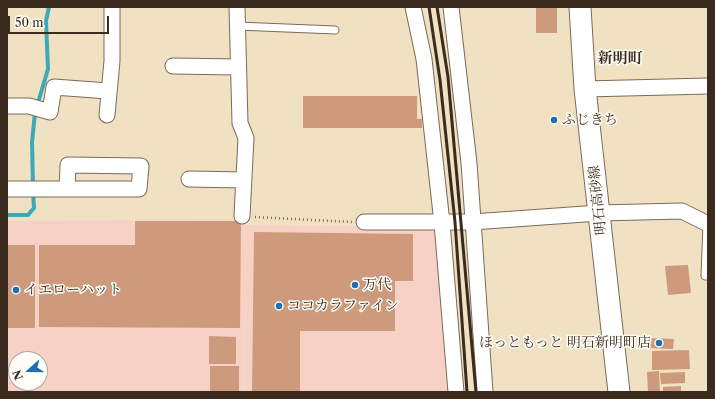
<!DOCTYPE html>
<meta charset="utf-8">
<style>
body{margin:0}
#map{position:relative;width:715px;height:399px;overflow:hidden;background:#f0e1c3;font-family:"Libre Caslon Text",serif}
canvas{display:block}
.frame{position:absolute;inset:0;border:8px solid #3b2a1e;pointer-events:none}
.north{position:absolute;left:8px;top:351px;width:40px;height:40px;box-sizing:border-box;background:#fdfcf7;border:1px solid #afa8a0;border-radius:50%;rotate:249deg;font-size:11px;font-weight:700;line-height:16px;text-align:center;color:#3b2a1e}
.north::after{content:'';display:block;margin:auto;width:14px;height:18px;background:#1f6fb2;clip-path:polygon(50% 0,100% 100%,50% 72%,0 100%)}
.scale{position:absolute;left:8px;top:16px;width:101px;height:18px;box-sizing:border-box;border:2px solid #3b2a1e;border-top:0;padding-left:5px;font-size:12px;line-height:14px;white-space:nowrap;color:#3b2a1e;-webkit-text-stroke:3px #fdfcf7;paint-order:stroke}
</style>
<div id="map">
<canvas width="715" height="399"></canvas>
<div class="frame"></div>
<div class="north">N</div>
<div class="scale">50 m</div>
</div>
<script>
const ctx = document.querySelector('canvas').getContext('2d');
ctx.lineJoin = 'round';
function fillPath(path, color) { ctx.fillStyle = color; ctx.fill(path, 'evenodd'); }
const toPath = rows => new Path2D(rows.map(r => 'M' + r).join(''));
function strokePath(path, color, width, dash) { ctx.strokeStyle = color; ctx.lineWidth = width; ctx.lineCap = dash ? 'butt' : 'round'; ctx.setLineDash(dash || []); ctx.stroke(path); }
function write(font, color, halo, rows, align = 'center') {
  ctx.font = font + ' "Libre Caslon Text","Noto Serif JP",serif'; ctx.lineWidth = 3; ctx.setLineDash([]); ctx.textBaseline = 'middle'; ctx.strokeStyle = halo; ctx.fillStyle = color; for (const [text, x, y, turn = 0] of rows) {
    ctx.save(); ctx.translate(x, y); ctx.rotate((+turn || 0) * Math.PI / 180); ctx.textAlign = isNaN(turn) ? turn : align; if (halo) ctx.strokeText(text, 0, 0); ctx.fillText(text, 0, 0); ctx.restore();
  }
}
fillPath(toPath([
 [246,220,244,392,7,392,7,221],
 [16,359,40,359,40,383,16,383],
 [246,225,434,227,447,392,245,392]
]), '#f7d1c6');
strokePath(toPath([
 [33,185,32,142,35,113,48,69,46,21,49,7],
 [7,215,28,215,34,208,33,192]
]), '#3aaab7', 4);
fillPath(toPath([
 [536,8,557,8,557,33,536,33],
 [303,96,417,96,417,119,422,119,422,128,303,128],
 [135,221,241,221,240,328,39,327,39,245,135,245],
 [254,232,413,234,413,281,395,281,395,331,300,331,300,392,252,392],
 [7,245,35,245,35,328,7,328],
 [688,265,691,293,668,295,665,266],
 [209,336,236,337,236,364,209,364],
 [646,338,674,339,673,349,646,348],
 [689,350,690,369,652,370,652,351],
 [210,366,239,366,239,392,210,392],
 [659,371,660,392,648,392,647,372],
 [685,372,685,383,661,384,660,373],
 [681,386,681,392,663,392,663,387]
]), '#cd9b7b');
const lane = toPath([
 [237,26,335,30],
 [707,224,705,276,708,276]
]);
const street = toPath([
 [237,7,240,123,246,138,242,216],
 [413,7,424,59,442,223,456,392],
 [451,7,469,163,485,392],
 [173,66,238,67],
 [585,89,708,86],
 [7,106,29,106,50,112,54,87,108,91],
 [107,115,112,61,112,7],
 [189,179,244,180],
 [7,189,139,189,141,166,68,165,67,189],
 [364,222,472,222,599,213,682,211,708,224]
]);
const secondary = toPath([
 [580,7,585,89,619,392]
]);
strokePath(lane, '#7a6a58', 9);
strokePath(street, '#7a6a58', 17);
strokePath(secondary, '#7a6a58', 23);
strokePath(toPath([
 [255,217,352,222]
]), '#7a6a58', 2.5, [1, 3]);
strokePath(lane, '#fff', 7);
strokePath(street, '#fff', 15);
strokePath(secondary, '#fff', 21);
strokePath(toPath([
 [429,7,440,80,455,222,467,392],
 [437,7,448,77,476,392]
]), '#3b2a1e', 3);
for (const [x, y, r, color] of [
 [554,120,4,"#1f6fb2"],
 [355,285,4,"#1f6fb2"],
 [16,290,4,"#1f6fb2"],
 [279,306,4,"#1f6fb2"],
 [659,343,4,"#1f6fb2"]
]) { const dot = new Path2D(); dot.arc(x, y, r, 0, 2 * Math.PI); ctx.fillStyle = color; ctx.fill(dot); strokePath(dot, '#fdfcf7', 1.5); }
write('14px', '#3b2a1e', '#fdfcf7', [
 ["ふじきち",562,120],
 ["万代",363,285],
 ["イエローハット",24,290],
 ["ココカラファイン",287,306],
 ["ほっともっと 明石新明町店",651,343,"right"]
], 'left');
write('14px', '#3b2a1e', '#fdfcf7', [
 ["明石高砂線",598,200,-96]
]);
write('bold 15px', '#3b2a1e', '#fdfcf7', [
 ["新明町",620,59]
]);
</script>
